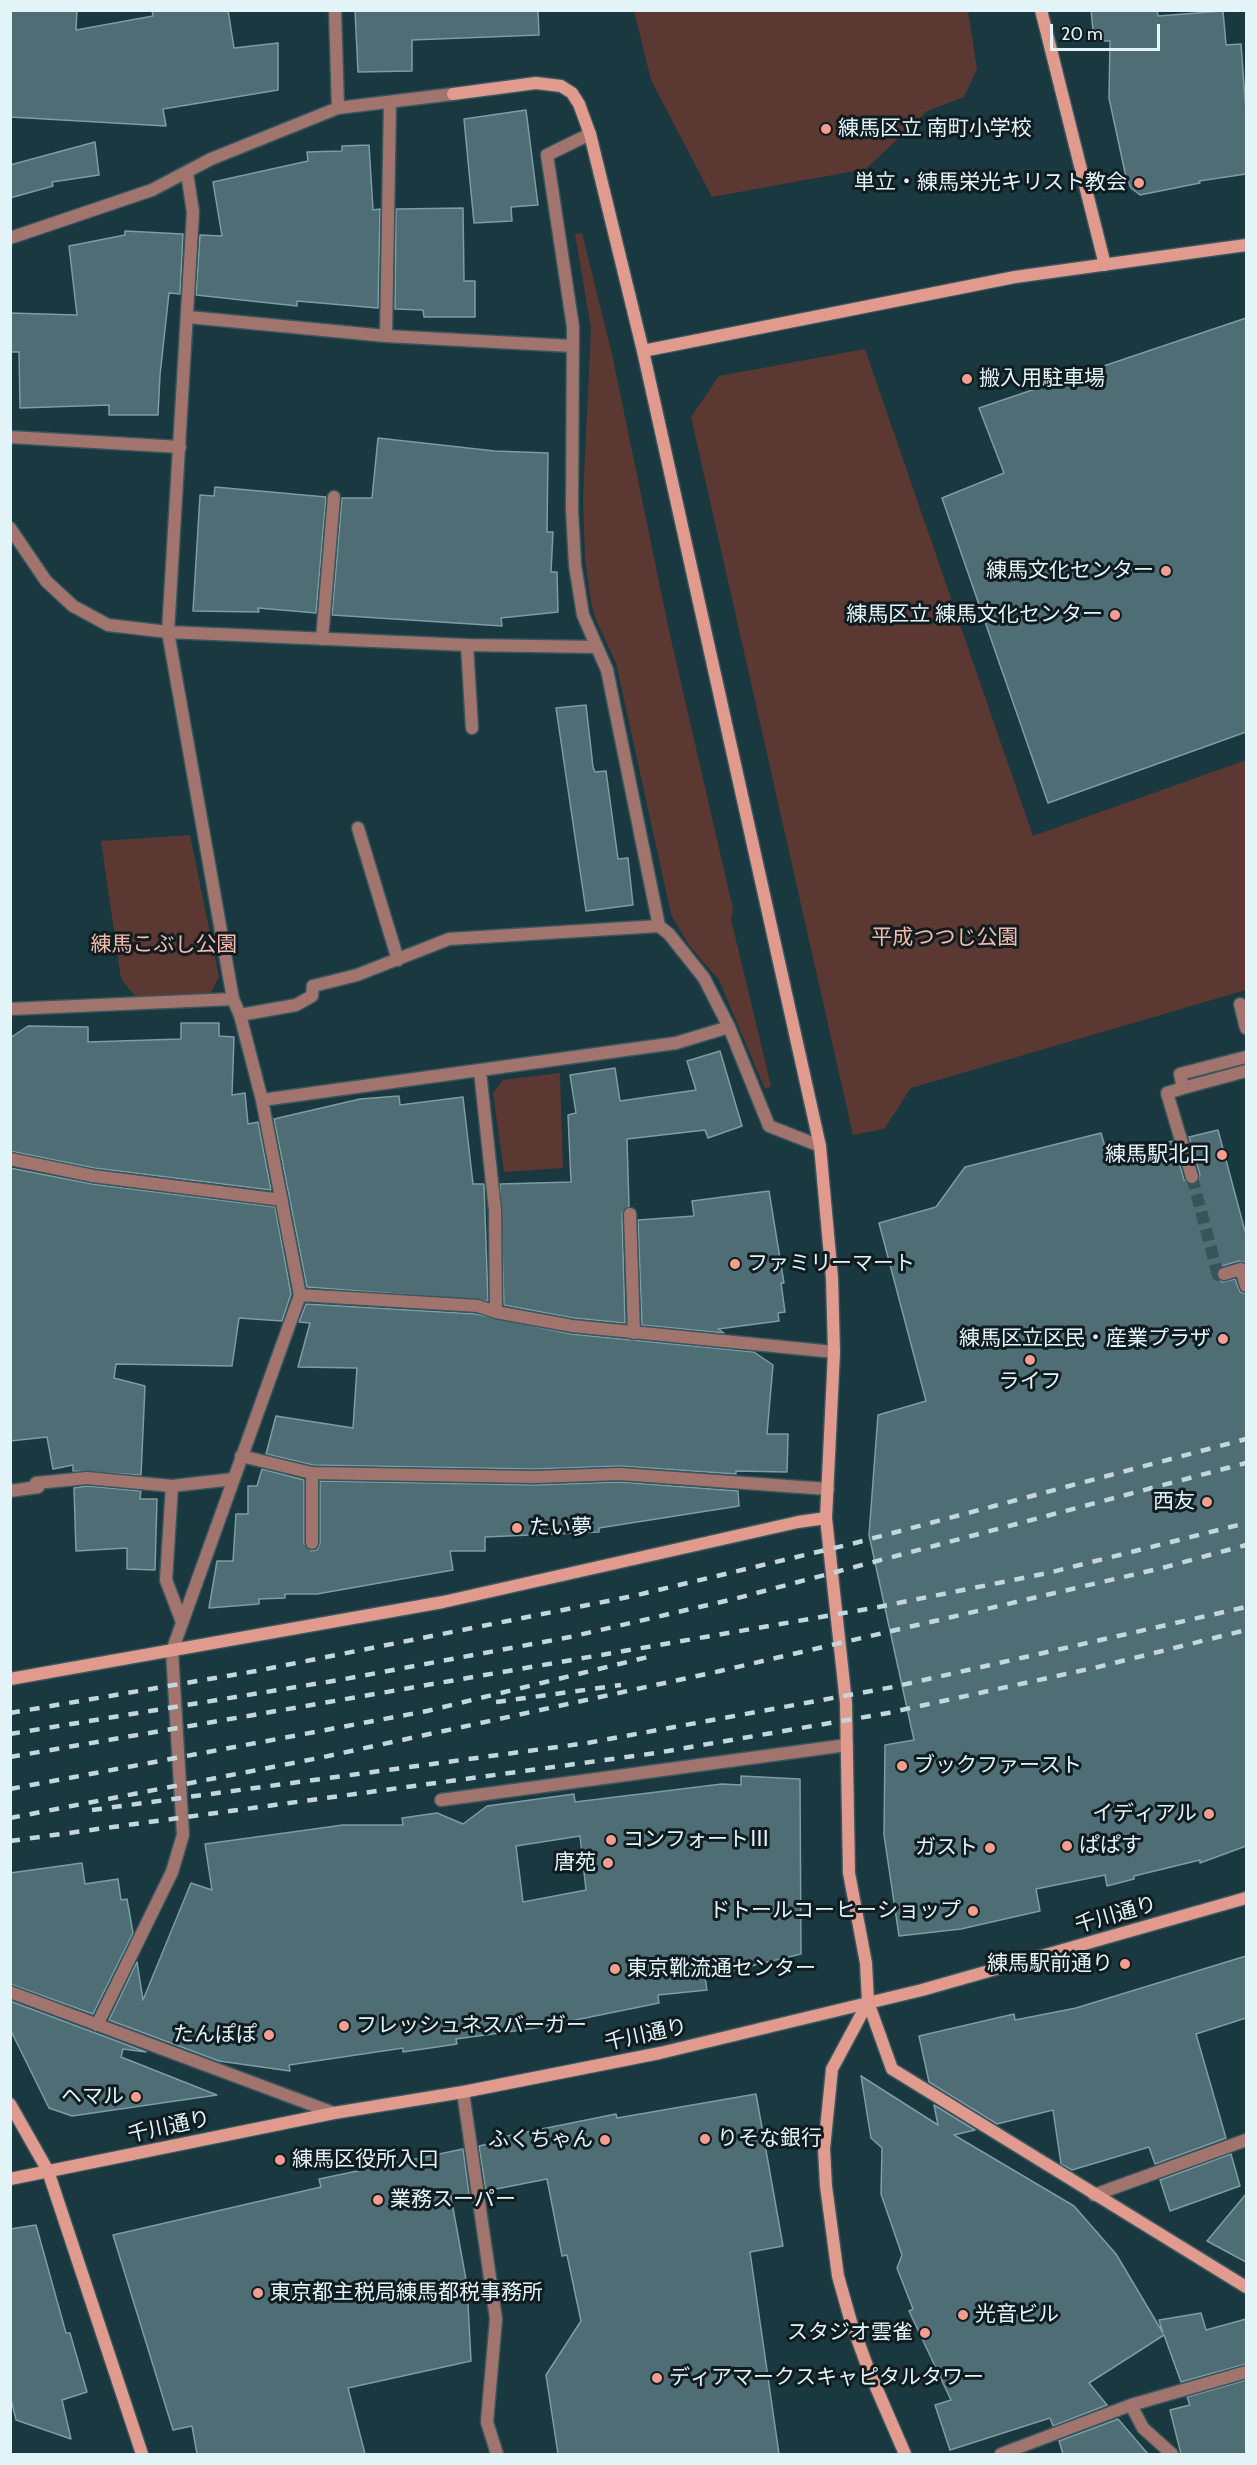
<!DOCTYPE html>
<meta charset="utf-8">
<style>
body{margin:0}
#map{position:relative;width:1257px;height:2465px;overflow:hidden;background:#19383f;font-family:Cabin,sans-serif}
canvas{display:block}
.frame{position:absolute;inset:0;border:12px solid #e3f4f9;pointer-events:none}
.scale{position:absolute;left:1050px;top:24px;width:110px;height:27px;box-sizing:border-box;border:3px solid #e3f4f9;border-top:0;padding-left:8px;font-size:18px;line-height:21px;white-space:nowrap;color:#e3f4f9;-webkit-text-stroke:4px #101d20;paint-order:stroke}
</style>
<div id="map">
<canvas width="1257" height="2465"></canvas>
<div class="frame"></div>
<div class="scale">20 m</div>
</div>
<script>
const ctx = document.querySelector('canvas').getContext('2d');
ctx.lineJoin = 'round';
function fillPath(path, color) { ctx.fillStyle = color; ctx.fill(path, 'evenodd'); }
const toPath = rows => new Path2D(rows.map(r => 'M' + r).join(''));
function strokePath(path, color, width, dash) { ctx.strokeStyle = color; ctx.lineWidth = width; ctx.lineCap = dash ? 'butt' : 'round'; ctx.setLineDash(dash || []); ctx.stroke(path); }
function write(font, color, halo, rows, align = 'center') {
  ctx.font = font + ' Cabin,"Noto Sans JP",sans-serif'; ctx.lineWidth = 6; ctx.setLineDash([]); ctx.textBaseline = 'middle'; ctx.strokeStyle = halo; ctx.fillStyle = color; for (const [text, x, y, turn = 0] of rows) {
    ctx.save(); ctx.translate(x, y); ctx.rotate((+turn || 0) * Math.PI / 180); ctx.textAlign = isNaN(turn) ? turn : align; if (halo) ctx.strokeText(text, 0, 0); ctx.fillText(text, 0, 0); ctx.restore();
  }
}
fillPath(toPath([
 [634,11,968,11,977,69,964,97,927,111,866,169,712,197,651,80],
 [582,233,612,354,670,635,733,909,731,919,771,1086,765,1089,719,980,688,944,671,914,616,663,596,620,591,602,585,559,583,498,591,328,575,234],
 [865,349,1033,836,1246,760,1246,990,911,1088,884,1129,853,1135,691,417,719,376],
 [190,835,219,977,210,994,136,997,121,979,101,841],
 [560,1073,563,1168,504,1172,493,1093,503,1080]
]), '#5c3832');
const building = toPath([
 [10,10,77,10,76,30,153,16,152,10,228,10,234,48,278,43,278,90,163,109,166,126,10,117,10,10],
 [355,10,538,10,539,35,412,40,412,71,358,72,355,10],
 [1091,10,1157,10,1158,16,1223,11,1226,45,1241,44,1246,112,1246,174,1199,181,1200,183,1140,195,1131,188,1126,177,1109,98,1110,41,1094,41,1091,10],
 [526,110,538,205,511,207,512,221,474,223,464,119,526,110],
 [95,142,99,175,52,182,53,186,10,198,10,165,95,142],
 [369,145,373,210,380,209,378,308,297,301,297,306,196,295,200,235,222,236,213,182,308,161,307,152,342,151,342,146,369,145],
 [463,208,464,281,475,281,475,317,424,317,423,310,395,309,396,209,463,208],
 [125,231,183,234,180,294,169,293,160,375,158,415,109,415,109,405,20,408,19,352,10,352,10,313,77,315,69,246,125,235,125,231],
 [1246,318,1246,732,1048,803,942,498,1004,473,979,408,1246,318],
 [378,438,495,451,548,453,547,532,553,532,551,572,557,572,558,612,501,618,502,626,332,615,342,498,372,498,378,438],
 [215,487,326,497,316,613,258,608,259,612,193,611,200,495,214,496,215,487],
 [586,705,593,767,595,772,606,771,618,859,628,858,633,905,586,911,556,708,586,705],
 [181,1023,219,1023,219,1036,234,1037,232,1095,245,1093,248,1124,258,1122,271,1190,94,1168,10,1151,10,1038,28,1026,88,1027,88,1042,181,1039,181,1023],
 [720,1051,742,1126,708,1138,705,1130,627,1139,629,1206,622,1214,625,1323,573,1318,504,1305,500,1184,571,1182,568,1115,576,1113,570,1075,615,1068,620,1101,696,1090,687,1061,720,1051],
 [399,1096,400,1105,463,1097,473,1184,484,1184,488,1301,307,1287,274,1119,360,1099,399,1096],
 [1218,1130,1246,1235,1246,1263,1239,1261,1222,1266,1216,1273,1222,1282,1235,1279,1240,1292,1246,1294,1246,1846,1200,1863,1200,1860,1134,1876,1134,1879,1107,1886,1105,1875,1036,1889,1040,1911,961,1929,899,1936,884,1835,885,1745,914,1740,869,1535,878,1415,926,1401,879,1223,936,1207,965,1167,1101,1133,1108,1157,1173,1141,1184,1180,1194,1185,1198,1182,1200,1175,1189,1137,1218,1130],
 [10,1168,92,1184,275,1207,291,1294,282,1321,239,1318,232,1366,116,1364,114,1378,145,1386,141,1475,73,1471,73,1465,53,1469,47,1437,10,1441,10,1168],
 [769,1191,784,1283,781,1283,785,1312,778,1313,779,1321,718,1329,724,1333,642,1325,638,1220,694,1216,692,1201,769,1191],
 [306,1304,476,1314,571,1334,754,1352,773,1365,767,1434,788,1434,787,1472,736,1471,736,1474,620,1466,534,1469,313,1465,266,1454,276,1416,353,1428,357,1368,298,1367,310,1323,299,1322,306,1304],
 [262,1469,304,1480,304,1543,311,1551,317,1550,320,1543,320,1481,534,1485,620,1482,738,1491,739,1506,599,1528,599,1532,485,1537,485,1551,450,1551,453,1570,317,1594,285,1594,285,1598,259,1599,259,1604,209,1608,217,1561,233,1561,236,1514,248,1514,248,1486,257,1486,262,1469],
 [87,1486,141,1491,140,1499,157,1499,155,1570,127,1569,127,1548,76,1551,74,1488,87,1486],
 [741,1776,800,1779,801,1954,705,1977,707,1990,658,1995,659,2003,536,2028,456,2039,457,2044,403,2052,403,2048,289,2065,290,2071,219,2061,109,2020,137,1962,143,2000,191,1883,212,1890,205,1844,343,1825,403,1825,402,1818,437,1813,463,1824,487,1806,574,1794,575,1802,722,1784,741,1785,741,1776],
 [580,1836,586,1890,523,1902,516,1846,580,1836],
 [82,1863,85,1884,118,1879,121,1900,127,1899,133,1933,93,2014,10,1984,10,1873,82,1863],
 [1246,1956,1246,2018,1196,2034,1226,2138,1155,2164,1149,2147,1072,2170,1061,2164,1053,2110,997,2124,929,2082,919,2036,1014,2014,1015,2020,1076,2008,1246,1956],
 [10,2001,146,2052,123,2049,121,2057,217,2095,72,2116,49,2108,10,2029,10,2001],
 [861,2076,938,2125,934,2105,975,2130,954,2135,1074,2206,1116,2254,1163,2333,1159,2320,1201,2313,1206,2330,1246,2319,1246,2364,1181,2382,1164,2335,1089,2383,1107,2405,1053,2426,1050,2418,950,2450,935,2405,951,2400,909,2311,913,2309,897,2268,902,2255,881,2194,882,2148,871,2138,861,2076],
 [756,2094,783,2246,750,2252,779,2454,558,2454,546,2375,581,2321,567,2255,562,2256,547,2179,486,2191,479,2146,492,2143,492,2139,616,2114,617,2118,756,2094],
 [463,2149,469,2194,451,2197,467,2285,471,2361,348,2388,365,2454,197,2454,192,2426,173,2430,113,2235,321,2187,319,2179,463,2149],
 [1231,2154,1240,2186,1170,2211,1160,2180,1231,2154],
 [1246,2194,1246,2262,1207,2241,1246,2194],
 [36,2225,66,2333,70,2333,87,2392,62,2400,71,2439,16,2420,10,2395,10,2229,36,2225],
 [1246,2380,1246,2454,1181,2454,1170,2410,1190,2405,1187,2397,1246,2380],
 [1118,2419,1148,2454,1063,2454,1059,2441,1118,2419]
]);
fillPath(building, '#4e6d75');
strokePath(building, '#7d9da6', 1.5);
strokePath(toPath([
 [1192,1177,1218,1275,1224,1274]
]), '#37545b', 12, [12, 6]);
const lane = toPath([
 [10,437,180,447],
 [10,528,46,581,73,606,108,625,168,632],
 [322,639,334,497],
 [467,645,472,728],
 [240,1015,296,1005,312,996,313,986],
 [630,1214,634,1333],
 [10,1491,38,1487],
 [312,1543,312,1473]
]);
const street = toPath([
 [335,10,338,108],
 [590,134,547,155,573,327,572,510,575,565,583,615,607,670,659,926,669,934,704,978,729,1027,769,1126,820,1146],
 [10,238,152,190,211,159,338,108,453,94],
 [188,317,386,336,572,346],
 [386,336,390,102],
 [168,632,467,645,597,647],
 [358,828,398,960],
 [313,986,357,975,449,939,659,926],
 [1240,1004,1246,1028],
 [10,1009,233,999],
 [1246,1057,1180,1074,1183,1088,1246,1071],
 [480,1071,495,1210,496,1312],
 [1183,1088,1167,1093,1192,1177],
 [262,1100,676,1043,729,1027],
 [10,1159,93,1176,282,1200],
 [1224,1274,1241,1269,1246,1286],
 [300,1295,478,1306,496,1312,572,1326,834,1352],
 [241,1456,312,1473,534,1477,620,1474,828,1489],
 [172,1486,166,1580,182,1622],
 [38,1487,36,1483,87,1478,172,1486,233,1479],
 [441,1800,847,1745],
 [10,1992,334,2113],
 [97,2025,172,1872,183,1835,172,1651,300,1295,262,1100,240,1015,233,999,168,632,193,212,187,173],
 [463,2092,496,2319,487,2422,497,2454],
 [1094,2195,1246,2140],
 [1131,2405,1143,2428,1172,2454],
 [1001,2454,1131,2405,1246,2372]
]);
const secondary = toPath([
 [1041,10,1105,265],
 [453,94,536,83,561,86,572,93,579,104,590,134,643,351,820,1146,832,1278,834,1352,826,1518,846,1703,849,1873,866,1963,868,2002,832,2069,824,2149,826,2186,838,2276,851,2322,869,2371,905,2454],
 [643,351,1015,277,1246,245],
 [10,1679,443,1602,798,1522,826,1518],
 [868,2002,892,2069,1246,2287],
 [10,2104,48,2171,142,2454],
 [10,2179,334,2113,463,2092,660,2053,922,1990,1246,1898]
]);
strokePath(lane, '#39565d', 15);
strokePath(street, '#39565d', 15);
strokePath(secondary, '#39565d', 15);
strokePath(lane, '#a1756e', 12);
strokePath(street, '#a1756e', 12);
strokePath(secondary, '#e09a8e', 12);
strokePath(toPath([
 [496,1702,621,1685],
 [10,1713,256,1671,633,1596,855,1543,1246,1439],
 [10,1734,345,1679,570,1637,734,1599,1246,1463],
 [10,1757,873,1608,1048,1573,1246,1523],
 [10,1789,427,1711,656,1655],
 [92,1810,587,1743,893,1687,1246,1607],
 [10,1818,319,1758,720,1671,1162,1568,1246,1545],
 [10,1841,656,1753,888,1713,1098,1667,1246,1630]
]), '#c3d6dc', 4.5, [10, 10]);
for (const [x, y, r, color] of [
 [826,129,6,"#f59d8e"],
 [1139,183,6,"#f59d8e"],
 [967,379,6,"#f59d8e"],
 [1166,571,6,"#f59d8e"],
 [1115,615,6,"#f59d8e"],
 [1222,1155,6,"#f59d8e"],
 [735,1264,6,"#f59d8e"],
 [1223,1339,6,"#f59d8e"],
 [1030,1360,6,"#f59d8e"],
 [1207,1502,6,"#f59d8e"],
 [517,1528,6,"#f59d8e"],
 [902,1766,6,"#f59d8e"],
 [1209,1814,6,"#f59d8e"],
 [611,1840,6,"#f59d8e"],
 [1067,1846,6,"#f59d8e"],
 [990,1848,6,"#f59d8e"],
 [608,1863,6,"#f59d8e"],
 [973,1911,6,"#f59d8e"],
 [1125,1964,6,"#f59d8e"],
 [615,1969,6,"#f59d8e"],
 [344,2026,6,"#f59d8e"],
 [269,2035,6,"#f59d8e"],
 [136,2097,6,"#f59d8e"],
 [705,2139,6,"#f59d8e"],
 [605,2140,6,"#f59d8e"],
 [280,2160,6,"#f59d8e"],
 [378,2200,6,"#f59d8e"],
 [258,2293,6,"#f59d8e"],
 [963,2315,6,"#f59d8e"],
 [925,2333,6,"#f59d8e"],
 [657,2378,6,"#f59d8e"]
]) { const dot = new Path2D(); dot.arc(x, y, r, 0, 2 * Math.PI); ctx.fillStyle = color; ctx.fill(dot); strokePath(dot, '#101d20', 2); }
write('21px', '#e3f4f9', '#101d20', [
 ["練馬区立 南町小学校",838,129],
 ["単立・練馬栄光キリスト教会",1127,183,"right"],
 ["搬入用駐車場",979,379],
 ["練馬文化センター",1154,571,"right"],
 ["練馬区立 練馬文化センター",1103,615,"right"],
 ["練馬駅北口",1210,1155,"right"],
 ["ファミリーマート",747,1264],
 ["練馬区立区民・産業プラザ",1211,1339,"right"],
 ["ライフ",1030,1382,"center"],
 ["西友",1195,1502,"right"],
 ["たい夢",529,1528],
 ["ブックファースト",914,1766],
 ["イディアル",1197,1814,"right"],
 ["コンフォートⅢ",623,1840],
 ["ぱぱす",1079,1846],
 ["ガスト",978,1848,"right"],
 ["唐苑",596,1863,"right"],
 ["ドトールコーヒーショップ",961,1911,"right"],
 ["練馬駅前通り",1113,1964,"right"],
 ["東京靴流通センター",627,1969],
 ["フレッシュネスバーガー",356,2026],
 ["たんぽぽ",257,2035,"right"],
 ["ヘマル",124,2097,"right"],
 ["りそな銀行",717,2139],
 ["ふくちゃん",593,2140,"right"],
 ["練馬区役所入口",292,2160],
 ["業務スーパー",390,2200],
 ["東京都主税局練馬都税事務所",270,2293],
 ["光音ビル",975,2315],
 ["スタジオ雲雀",913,2333,"right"],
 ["ディアマークスキャピタルタワー",669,2378]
], 'left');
write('21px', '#f9b8ac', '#101d20', [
 ["平成つつじ公園",945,938],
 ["練馬こぶし公園",164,945]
]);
write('21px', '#e3f4f9', '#101d20', [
 ["千川通り",1116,1915,-16],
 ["千川通り",646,2035,-12],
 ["千川通り",169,2127,-12]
]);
</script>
